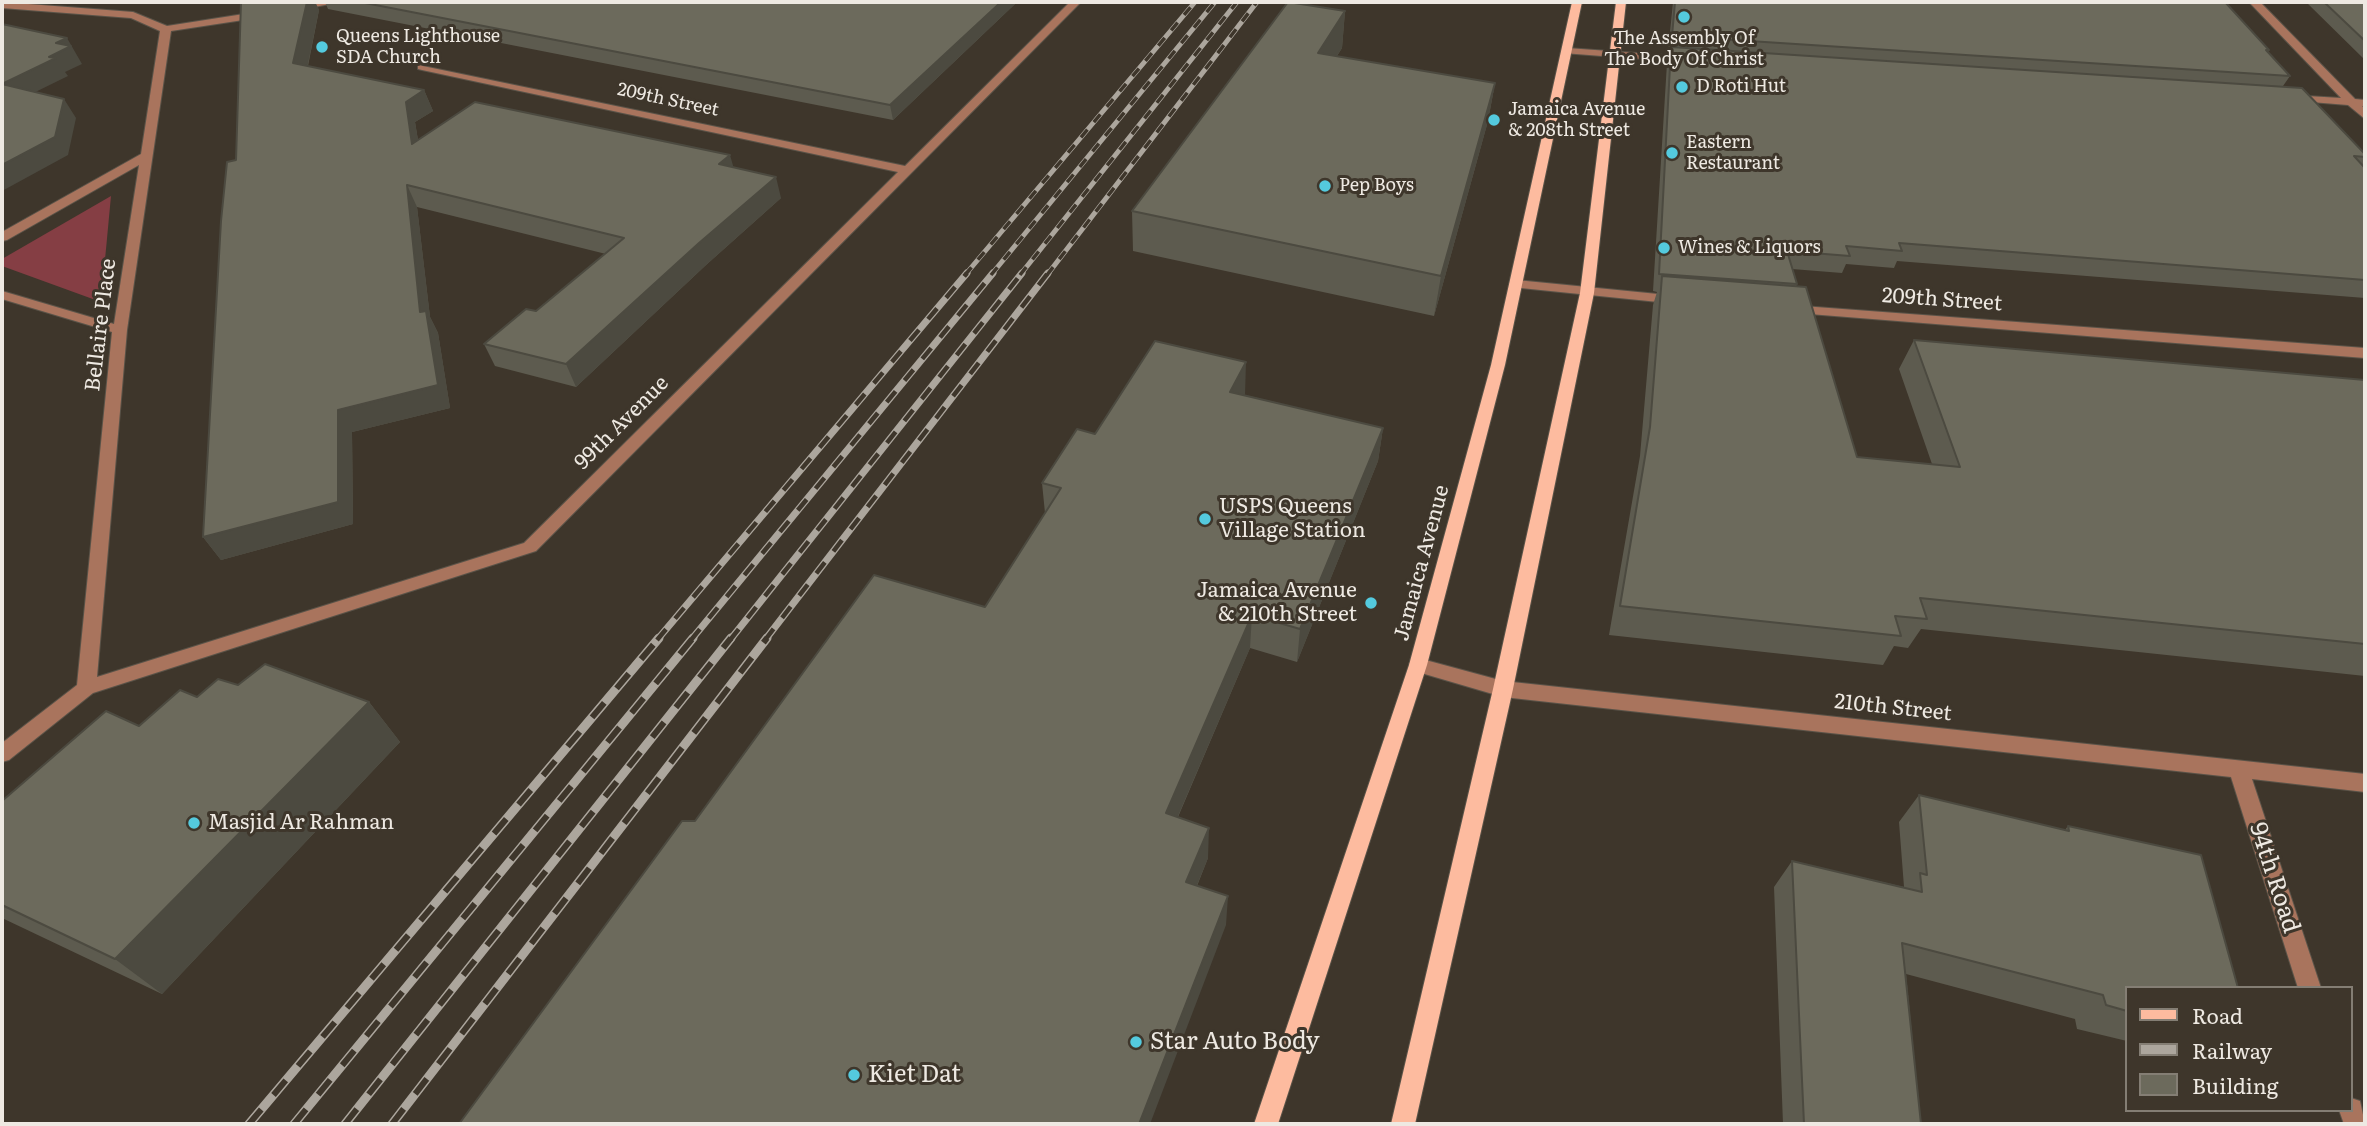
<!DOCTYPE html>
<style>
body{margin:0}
#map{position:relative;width:2367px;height:1126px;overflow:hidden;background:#3e362b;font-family:Literata,serif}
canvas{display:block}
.frame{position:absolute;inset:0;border:4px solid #eee9e2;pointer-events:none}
.legend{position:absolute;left:2125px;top:986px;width:228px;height:126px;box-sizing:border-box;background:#3e362b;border:2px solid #847e74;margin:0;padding:9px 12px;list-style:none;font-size:21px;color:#eee9e2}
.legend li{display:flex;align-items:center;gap:14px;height:35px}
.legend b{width:35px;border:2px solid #847e74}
</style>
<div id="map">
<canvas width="2367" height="1126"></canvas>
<div class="frame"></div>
<ul class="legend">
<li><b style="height:9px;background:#fdbb9f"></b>Road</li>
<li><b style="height:9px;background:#aca69d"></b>Railway</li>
<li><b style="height:19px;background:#6c6a5c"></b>Building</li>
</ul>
</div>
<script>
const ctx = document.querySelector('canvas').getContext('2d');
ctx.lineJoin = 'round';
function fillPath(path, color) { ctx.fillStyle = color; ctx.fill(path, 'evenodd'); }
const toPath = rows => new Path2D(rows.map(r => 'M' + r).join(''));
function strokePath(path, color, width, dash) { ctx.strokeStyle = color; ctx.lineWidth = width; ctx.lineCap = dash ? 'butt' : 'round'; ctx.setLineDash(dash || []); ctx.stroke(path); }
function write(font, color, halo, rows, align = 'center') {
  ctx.font = font + ' Literata,serif'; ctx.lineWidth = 6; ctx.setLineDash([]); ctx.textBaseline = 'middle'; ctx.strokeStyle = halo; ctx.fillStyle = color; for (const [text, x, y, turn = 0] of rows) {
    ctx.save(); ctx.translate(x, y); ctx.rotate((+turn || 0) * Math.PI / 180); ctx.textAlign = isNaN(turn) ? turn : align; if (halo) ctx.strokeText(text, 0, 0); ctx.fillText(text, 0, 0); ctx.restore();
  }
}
fillPath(toPath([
 [111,196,101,302,2,266,2,259]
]), '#853e44');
const minor = toPath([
 [2,2,133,12,167,26,263,11,268,14,263,17,171,31,127,330,97,677,524,543,898,172,422,70,418,69,418,65,905,166,1070,2,1081,2,536,551,93,693,9,760,2,762,2,743,77,685,112,332,2,299,2,291,114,324,139,165,7,240,2,241,2,232,141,154,160,31,131,18,2,8,2,2],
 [315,2,340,2,294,11,289,8,315,2],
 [2249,2,2260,2,2355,99,2365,100,2365,106,2362,106,2365,109,2365,119,2348,105,2286,100,2286,96,2290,95,2341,98,2249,2],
 [1567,48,1693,57,1699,60,1693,63,1563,53,1561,51,1567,48],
 [1516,280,1678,296,1685,300,1678,304,1511,287,1509,284,1516,280],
 [1789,305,2365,348,2365,358,1784,312,1782,309,1789,305],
 [1418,658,1503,681,2365,774,2365,792,2252,779,2321,988,2298,988,2231,777,1503,697,1411,670,1409,665,1411,660,1418,658],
 [2351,1098,2360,1101,2365,1124,2344,1124,2339,1110,2351,1110,2351,1098]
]);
const major = toPath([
 [1572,2,1582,2,1505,365,1427,665,1278,1124,1254,1124,1409,665,1491,365,1572,2],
 [1616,2,1626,2,1594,293,1513,689,1415,1124,1391,1124,1493,689,1580,293,1616,2]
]);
strokePath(minor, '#5a5348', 2);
strokePath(major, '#5a5348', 2);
fillPath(minor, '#a9745d');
fillPath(major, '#fdbb9f');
const railFar2 = toPath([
 [965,275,1195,2],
 [991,275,1215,2],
 [1020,275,1237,2],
 [1047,275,1257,2]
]);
const railFar1 = toPath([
 [657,640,967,273],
 [691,640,993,273],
 [730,640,1022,273],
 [765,640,1048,273]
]);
const rail = toPath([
 [249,1124,659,638],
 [294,1124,693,638],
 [345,1124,731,638],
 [392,1124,767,638]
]);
strokePath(railFar2, '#aca69d', 5);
strokePath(railFar1, '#aca69d', 7);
strokePath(rail, '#aca69d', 9);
strokePath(railFar2, '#3e362b', 3.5, [10]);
strokePath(railFar1, '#3e362b', 4.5, [14]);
strokePath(rail, '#3e362b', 6, [19]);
fillPath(toPath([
 [241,2,315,2,319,10,308,66,424,90,433,111,415,122,418,140,734,168,781,198,706,265,576,387,495,366,484,344,536,311,606,254,417,207,430,317,438,333,450,408,352,432,353,524,221,560,203,537,236,160],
 [325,2,1015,2,1015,4,893,120,328,9],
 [1673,2,2225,2,2269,50,2268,52,2290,76,2283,86,2365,154,2365,162,2363,166,2365,168,2365,298,1897,261,1894,268,1846,264,1842,273,1792,269,1797,284,1796,287,1857,457,1932,464,1899,369,1914,340,2365,380,2365,676,1921,629,1908,648,1894,646,1883,665,1609,635,1640,456,1653,305,1657,292,1653,291,1667,63,1670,52,1668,52],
 [2306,2,2365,2,2365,60],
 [1345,11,1342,48,1337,56,1495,83,1488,121,1434,316,1133,251,1132,211],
 [1245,395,1383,428,1378,461,1297,662,1250,648,1178,817,1208,858,1197,886,1226,925,695,821,985,607,1045,513,1042,483,1095,434],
 [238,685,369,702,400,742,162,994,2,918,2,801,139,726,197,697],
 [1919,795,2065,830,2068,826,2127,988,2127,1041,2077,1029,2075,1019,1906,974,1921,1124,1783,1124,1774,887,1792,861,1904,887,1899,822]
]), '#5d5b4f');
fillPath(toPath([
 [307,2,315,2,319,10,304,83,293,63],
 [1001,2,1015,2,1015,4,893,120,890,105],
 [1345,11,1342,48,1315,90,1318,53],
 [67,38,82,64,65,72,68,76,15,102,2,84,49,57,56,43],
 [1495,83,1488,121,1434,316,1441,276],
 [424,90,433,111,415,122,422,165,412,144,406,102],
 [64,99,76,118,68,155,2,191,2,165],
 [730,155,736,176,719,164],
 [776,177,781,198,706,265,576,387,566,364,699,243],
 [407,185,417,207,430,317,438,333,450,408,352,432,353,524,221,560,203,537,338,410],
 [1246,362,1245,395,1230,392],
 [1383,428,1378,461,1297,662,1300,629],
 [1252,615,1250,648,1166,844,1166,813],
 [369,702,400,742,162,994,115,959],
 [1209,828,1208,858,1186,912,1186,882],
 [1228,896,1226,925,1150,1124,1139,1124]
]), '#4c4a40');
const building = toPath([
 [241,2,307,2,293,63,424,90,406,102,412,144,475,102,730,155,719,164,776,177,699,243,566,364,484,344,526,309,536,311,624,238,407,185,420,312,426,311,438,385,338,410,338,502,203,537,221,221,227,162,236,160,241,2],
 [360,2,1001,2,890,105,360,2],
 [1288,2,1345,11,1318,53,1495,83,1441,276,1132,211,1288,2],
 [1675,2,2225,2,2269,50,2266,50,2290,76,1672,36,1675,2],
 [2324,2,2365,2,2365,41,2324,2],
 [2,24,67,38,56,43,71,46,49,57,56,58,2,84,64,99,55,137,2,165,2,24],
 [1671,47,2302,88,2365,154,2365,157,2354,156,2365,168,2365,280,1899,243,1902,251,1846,246,1850,256,1787,251,1797,284,1659,274,1671,47],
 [1662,276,1806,287,1857,457,1960,467,1914,340,2365,380,2365,644,1920,598,1927,619,1895,616,1901,636,1620,606,1650,427,1662,276],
 [1155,341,1246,362,1230,392,1383,428,1300,629,1252,615,1166,813,1209,828,1186,882,1228,896,1139,1124,459,1124,682,821,695,821,874,575,985,607,1061,488,1042,483,1077,429,1095,434,1155,341],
 [265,664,369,702,115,959,2,905,2,801,106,711,139,726,180,690,197,697,218,679,238,685,265,664],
 [1919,795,2069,831,2068,826,2201,855,2238,988,2127,988,2127,1011,2106,1005,2103,995,1902,943,1921,1124,1804,1124,1792,861,1922,892,1920,873,1927,875,1919,795]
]);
fillPath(building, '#6c6a5c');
strokePath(building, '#4c4a40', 2);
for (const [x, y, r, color] of [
 [1684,17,7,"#54cade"],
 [322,47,7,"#54cade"],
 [1682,87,7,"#54cade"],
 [1494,120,7,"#54cade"],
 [1672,153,7,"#54cade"],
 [1325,186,7,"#54cade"],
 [1664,248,7,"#54cade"],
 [1205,519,7,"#54cade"],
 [1371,603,7,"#54cade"],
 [194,823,7,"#54cade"],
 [1136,1042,7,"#54cade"],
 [854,1075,7,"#54cade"]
]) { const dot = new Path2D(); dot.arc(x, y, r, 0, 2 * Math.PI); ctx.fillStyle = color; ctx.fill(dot); strokePath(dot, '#3e362b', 2.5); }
write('18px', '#eee9e2', '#3e362b', [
 ["Queens Lighthouse",336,37],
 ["SDA Church",336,58],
 ["The Assembly Of",1684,39,"center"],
 ["The Body Of Christ",1684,60,"center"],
 ["D Roti Hut",1696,87],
 ["Jamaica Avenue",1508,110],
 ["& 208th Street",1508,131],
 ["Eastern",1686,143],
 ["Restaurant",1686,164],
 ["Pep Boys",1339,186],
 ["Wines & Liquors",1678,248]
], 'left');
write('18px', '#eee9e2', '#3e362b', [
 ["209th Street",668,100,12]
]);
write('21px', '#eee9e2', '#3e362b', [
 ["209th Street",1942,300,4],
 ["Bellaire Place",101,325,-83],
 ["99th Avenue",622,423,-45],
 ["Jamaica Avenue",1422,563,-75],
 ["210th Street",1893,708,6]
]);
write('21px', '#eee9e2', '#3e362b', [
 ["USPS Queens",1219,507],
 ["Village Station",1219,531],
 ["Jamaica Avenue",1357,591,"right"],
 ["& 210th Street",1357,615,"right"],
 ["Masjid Ar Rahman",208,823]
], 'left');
write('24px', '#eee9e2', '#3e362b', [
 ["94th Road",2274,878,72]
]);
write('24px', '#eee9e2', '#3e362b', [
 ["Star Auto Body",1150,1042],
 ["Kiet Dat",868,1075]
], 'left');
</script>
